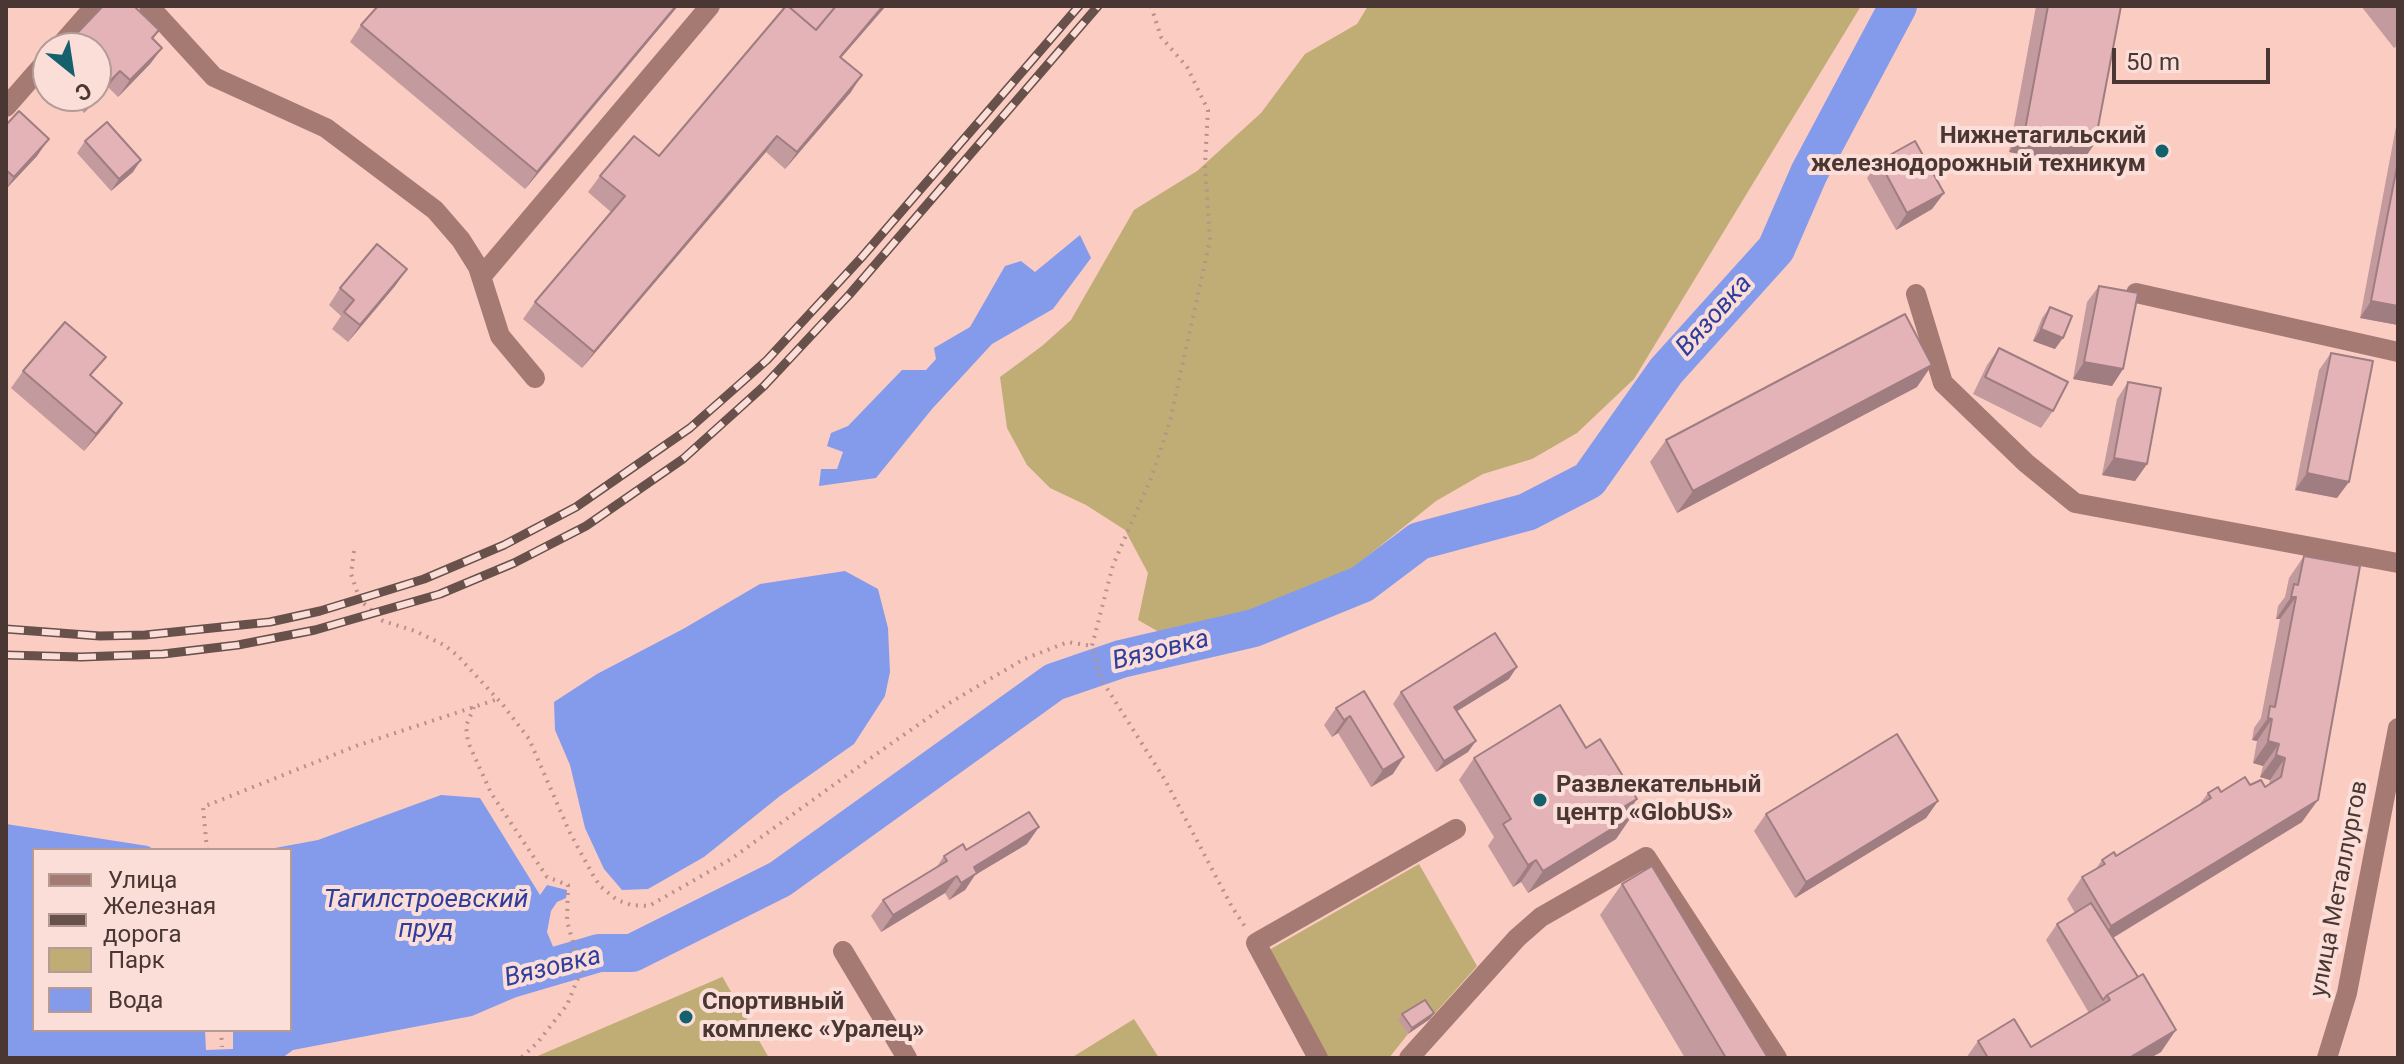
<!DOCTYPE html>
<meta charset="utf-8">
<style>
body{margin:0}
#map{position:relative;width:2404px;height:1064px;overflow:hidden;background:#fbccc2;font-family:Roboto,sans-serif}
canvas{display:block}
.frame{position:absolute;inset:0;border:8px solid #4a3733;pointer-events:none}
.legend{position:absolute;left:32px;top:848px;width:260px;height:184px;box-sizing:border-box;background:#fbded8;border:2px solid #b49b96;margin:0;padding:10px 14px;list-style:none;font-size:24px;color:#4a3733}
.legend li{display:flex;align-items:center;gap:16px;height:40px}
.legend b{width:40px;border:2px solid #b49b96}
.north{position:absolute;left:32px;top:32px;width:80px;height:80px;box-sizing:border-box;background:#fbded8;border:2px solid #b49b96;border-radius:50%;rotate:150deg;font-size:22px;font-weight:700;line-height:32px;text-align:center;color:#4a3733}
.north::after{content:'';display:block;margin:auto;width:28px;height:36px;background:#14606c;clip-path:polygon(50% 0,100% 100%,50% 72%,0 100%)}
.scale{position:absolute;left:2112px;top:48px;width:158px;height:36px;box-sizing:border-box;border:4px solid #4a3733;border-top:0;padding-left:10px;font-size:24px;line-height:28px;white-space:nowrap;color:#4a3733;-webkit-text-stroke:6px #fbded8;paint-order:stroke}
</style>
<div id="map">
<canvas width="2404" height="1064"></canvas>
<div class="frame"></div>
<ul class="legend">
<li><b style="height:10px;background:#a57a72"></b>Улица</li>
<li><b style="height:10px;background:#68504b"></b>Железная дорога</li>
<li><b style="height:22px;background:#c0ad75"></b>Парк</li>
<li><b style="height:22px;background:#849bec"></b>Вода</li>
</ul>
<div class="north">С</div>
<div class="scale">50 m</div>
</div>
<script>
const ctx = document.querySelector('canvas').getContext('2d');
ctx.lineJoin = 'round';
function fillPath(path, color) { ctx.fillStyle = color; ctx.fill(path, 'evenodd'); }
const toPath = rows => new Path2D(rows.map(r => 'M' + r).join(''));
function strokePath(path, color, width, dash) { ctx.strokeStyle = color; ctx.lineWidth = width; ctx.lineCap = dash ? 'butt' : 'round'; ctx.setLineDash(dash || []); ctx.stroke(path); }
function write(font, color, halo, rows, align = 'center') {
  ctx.font = font + ' Roboto,sans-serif'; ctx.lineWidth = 8; ctx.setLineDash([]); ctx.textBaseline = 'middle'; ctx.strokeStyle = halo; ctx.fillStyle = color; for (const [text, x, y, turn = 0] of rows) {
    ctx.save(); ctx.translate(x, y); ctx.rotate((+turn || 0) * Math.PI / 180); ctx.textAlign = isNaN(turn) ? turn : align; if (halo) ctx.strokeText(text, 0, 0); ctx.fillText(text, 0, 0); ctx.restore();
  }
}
fillPath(toPath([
 [1368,6,1861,6,1634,379,1577,433,1532,459,1483,474,1436,501,1318,596,1255,610,1195,631,1166,636,1138,620,1148,573,1125,530,1086,505,1050,488,1027,465,1007,428,1000,377,1042,346,1071,320,1134,210,1197,171,1261,113,1305,54,1357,24],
 [1419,864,1477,966,1430,1019,1420,1006,1399,1020,1408,1034,1389,1058,1327,1058,1269,950],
 [722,976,769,1058,533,1058,722,977],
 [1134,1019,1159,1058,1071,1058]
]), '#c0ad75');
fillPath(toPath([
 [1080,235,1091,258,1053,309,992,344,932,409,876,478,819,486,821,469,837,469,843,452,827,446,831,433,848,426,902,370,926,370,936,359,934,348,970,327,1005,266,1021,261,1035,272],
 [845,571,878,589,888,628,890,672,885,696,854,744,780,796,704,857,648,889,622,890,604,869,585,828,570,765,555,730,554,702,597,674,683,629,760,584],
 [441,795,480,798,540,895,547,885,567,890,566,898,557,902,551,911,547,932,559,961,557,969,535,989,472,1016,293,1050,282,1058,6,1058,6,824,148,846,155,850,34,850,34,1030,205,1030,206,1050,233,1049,233,1030,290,1030,290,850,264,850,318,840]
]), '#849bec');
strokePath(toPath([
 [507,980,599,953,632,953,780,879,1054,682,1121,659,1254,628,1362,584,1419,541,1527,512,1589,480,1666,371,1776,249,1809,173,1898,6]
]), '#849bec', 38);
strokePath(toPath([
 [1151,6,1161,37,1187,67,1208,110,1205,164,1210,240,1170,421,1152,476,1113,565,1092,646,1101,679,1165,780,1232,907,1246,928],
 [354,551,351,574,360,600,383,621,415,631,444,645,457,655,503,705,529,739,570,833,593,875,600,886,617,900,631,905,649,906,731,859,882,750,951,702,1024,659,1068,642,1092,646],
 [474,707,466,726,468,742,491,793,547,877,568,885,567,921,581,971,567,1005,538,1042,521,1058],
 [207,850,203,807,356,746,498,699],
 [221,1030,222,1047]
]), '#b6928a', 4, [2, 6]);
strokePath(toPath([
 [149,6,214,77,326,128,435,210,461,240,478,267,500,336,535,378],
 [58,48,95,6],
 [6,107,48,59],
 [481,277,710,6],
 [2136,293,2398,352],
 [1916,294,1943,383,2026,463,2075,503,2398,563],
 [843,951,907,1058],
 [1318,1058,1256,943,1456,829],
 [1409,1058,1517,938,1541,917,1646,857,1777,1058],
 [2327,1058,2347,993,2398,728]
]), '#a57a72', 20);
const rail = toPath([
 [6,629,100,636,145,635,270,622,320,611,424,579,504,545,576,507,690,428,767,360,862,257,1079,6],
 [6,655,81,657,163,654,238,645,315,630,440,594,514,563,586,526,683,459,764,386,849,295,1098,6]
]);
strokePath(rail, '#68504b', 9);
strokePath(rail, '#fbded8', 6, [18]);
fillPath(toPath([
 [678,6,525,189,350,42,361,25],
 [2036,6,2121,6,2095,143,2080,165,2009,152],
 [2361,6,2398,6,2398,45,2394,48],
 [159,30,153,39,162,48,150,64,118,97,108,87,84,113,67,96,96,96],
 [842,58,851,92,785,169,766,152,582,368,523,319,535,302,611,212,588,192,600,176,659,156],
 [48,66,48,78,43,73],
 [2398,116,2398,325,2360,318],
 [6,125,37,156,6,189],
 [85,141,133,172,111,191,77,153],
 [1879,161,1944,193,1932,209,1896,230,1867,178],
 [407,269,395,286,348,342,332,329,341,316,329,305,340,288],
 [2099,286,2123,369,2112,386,2073,379,2087,302],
 [2050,307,2055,349,2033,341,2042,318],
 [1999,348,2053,411,2041,428,1973,394,1987,365],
 [2331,353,2337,498,2295,490,2319,370],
 [23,371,91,377,122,403,110,420,84,451,11,388],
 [2128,382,2147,464,2135,481,2102,475,2117,399],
 [1917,387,1677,513,1650,462,1666,440],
 [2304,556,2302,822,2113,938,2161,1052,2150,1058,1966,1058,1978,1041,2031,1047,2089,1013,2046,940,2057,924,2075,913,2067,899,2082,877,2095,870,2102,860,2116,856,2199,805,2208,793,2221,792,2250,785,2265,787,2269,784,2270,780,2260,777,2263,766,2253,763,2257,741,2252,740,2254,728,2261,718,2280,619,2276,619,2278,606,2285,597,2289,578],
 [1509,679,1457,711,1468,752,1436,772,1393,704,1401,692],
 [1364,691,1393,774,1371,787,1338,733,1332,737,1324,725,1336,708],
 [1586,748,1637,799,1628,812,1631,817,1616,839,1528,893,1521,882,1513,887,1488,846,1494,837,1459,780,1474,758],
 [1938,801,1926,818,1795,898,1754,831,1766,814],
 [1027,844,975,875,965,890,949,900,945,893,881,932,871,916,883,900,936,868,944,856,966,850],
 [1622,884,1768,1058,1685,1058,1600,915],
 [1402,1014,1430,1019,1408,1034,1398,1020]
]), '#c39a9e');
fillPath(toPath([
 [676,6,678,6,525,189,537,172],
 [883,6,886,6,828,73,840,57],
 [162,48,150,64,118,97,130,80],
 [120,71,108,87,84,113,95,96],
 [862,75,851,92,785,169,797,152],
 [2025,130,2095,143,2080,165,2009,152],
 [777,136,766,152,582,368,594,352],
 [49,139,37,156,6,189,14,177],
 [141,160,133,172,111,191,119,179],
 [1944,193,1932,209,1896,230,1907,213],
 [407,269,395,286,348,342,360,325],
 [2371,301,2398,306,2398,325,2360,318],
 [2041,329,2063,338,2055,349,2033,341],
 [2084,362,2123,369,2112,386,2073,379],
 [1932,365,1917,387,1677,513,1693,491],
 [122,403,110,420,84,451,96,434],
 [2114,458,2147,464,2135,481,2102,475],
 [2307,473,2349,482,2337,498,2295,490],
 [2291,597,2296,597,2280,619,2276,619],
 [1517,667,1509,679,1446,718,1454,707],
 [1350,716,1338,733,1332,737,1344,720],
 [2268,718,2272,719,2257,741,2252,740],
 [1476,741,1468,752,1436,772,1444,761],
 [2268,741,2279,744,2263,766,2253,763],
 [2276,755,2285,758,2270,780,2260,777],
 [1404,757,1393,774,1371,787,1383,770],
 [1637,799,1621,821,1625,806],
 [2318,800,2302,822,2096,948,2111,926],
 [1938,801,1926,818,1795,898,1806,882],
 [1631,817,1616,839,1528,893,1543,871],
 [1039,827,1027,844,975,875,965,890,949,900,974,867],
 [1536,860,1521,882,1513,887,1528,865],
 [957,876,945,893,881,932,893,915],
 [1434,1013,1430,1019,1408,1034,1412,1028],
 [2176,1030,2161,1052,2150,1058,2129,1058]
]), '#9f7d81');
const building = toPath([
 [103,6,134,6,159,30,152,38,162,48,130,80,120,71,96,95,96,48,63,48,103,6],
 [378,6,676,6,537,172,361,25,378,6],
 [786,6,788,6,816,30,836,6,883,6,840,57,862,75,797,152,777,136,594,352,535,302,625,196,600,176,634,136,659,156,786,6],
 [788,6,836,6,816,30,788,6],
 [2048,6,2121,6,2095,143,2025,130,2048,6],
 [19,111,49,139,14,177,6,170,6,125,19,111],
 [107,122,141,160,119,179,85,141,107,122],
 [1915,141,1944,193,1907,213,1879,161,1915,141],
 [2398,161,2398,306,2371,301,2398,161],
 [377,244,407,269,360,325,344,312,354,300,340,288,377,244],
 [2099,286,2138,293,2123,369,2084,362,2099,286],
 [2050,307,2072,316,2063,338,2041,329,2050,307],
 [1905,314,1932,365,1693,491,1666,440,1905,314],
 [65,322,106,357,90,375,122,403,96,434,23,371,65,322],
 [1999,348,2068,382,2053,411,1985,377,1999,348],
 [2331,353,2373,361,2349,482,2307,473,2331,353],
 [2128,382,2161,388,2147,464,2114,458,2128,382],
 [2304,556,2360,566,2318,800,2111,926,2082,877,2105,864,2102,860,2114,852,2116,856,2211,798,2208,793,2218,787,2221,792,2245,777,2250,785,2261,780,2265,787,2281,777,2285,758,2276,755,2279,744,2268,741,2272,719,2268,718,2270,706,2275,707,2296,597,2291,597,2294,584,2298,585,2304,556],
 [1495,633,1517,667,1454,707,1476,741,1444,761,1401,692,1495,633],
 [1364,691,1404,757,1383,770,1350,716,1344,720,1336,708,1364,691],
 [1560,705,1586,748,1600,739,1637,799,1625,806,1631,817,1543,871,1536,860,1528,865,1503,824,1511,819,1474,758,1560,705],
 [1897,734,1938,801,1806,882,1766,814,1897,734],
 [1029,812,1039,827,974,867,977,873,961,883,957,876,893,915,883,900,947,861,944,856,963,844,966,850,1029,812],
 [1652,866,1768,1058,1726,1058,1622,884,1652,866],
 [2091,903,2138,977,2107,995,2103,1000,2057,924,2091,903],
 [2143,974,2176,1030,2129,1058,1988,1058,1978,1041,2014,1019,2031,1047,2110,1000,2107,995,2143,974],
 [1425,1000,1434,1013,1412,1028,1402,1014,1425,1000]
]);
fillPath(building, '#e3b3b8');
strokePath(building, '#9f7d81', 2);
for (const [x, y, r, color] of [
 [2162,151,8,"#14606c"],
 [1540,800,8,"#14606c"],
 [686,1017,8,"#14606c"]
]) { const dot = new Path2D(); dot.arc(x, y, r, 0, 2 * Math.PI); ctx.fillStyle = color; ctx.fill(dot); strokePath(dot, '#fbded8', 3); }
write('bold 24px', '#4a3733', '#fbded8', [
 ["Нижнетагильский",2146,137,"right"],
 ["железнодорожный техникум",2146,165,"right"],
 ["Развлекательный",1556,786],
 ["центр «GlobUS»",1556,814],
 ["Спортивный",702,1003],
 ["комплекс «Уралец»",702,1031]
], 'left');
write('24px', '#4a3733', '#fbded8', [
 ["улица Металлургов",2340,889,-79]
]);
write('italic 26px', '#2f3e9c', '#fbded8', [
 ["Вязовка",1715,316,-48],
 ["Вязовка",1161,651,-14],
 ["Тагилстроевский",426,900],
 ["пруд",426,930],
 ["Вязовка",553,968,-14]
]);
</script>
